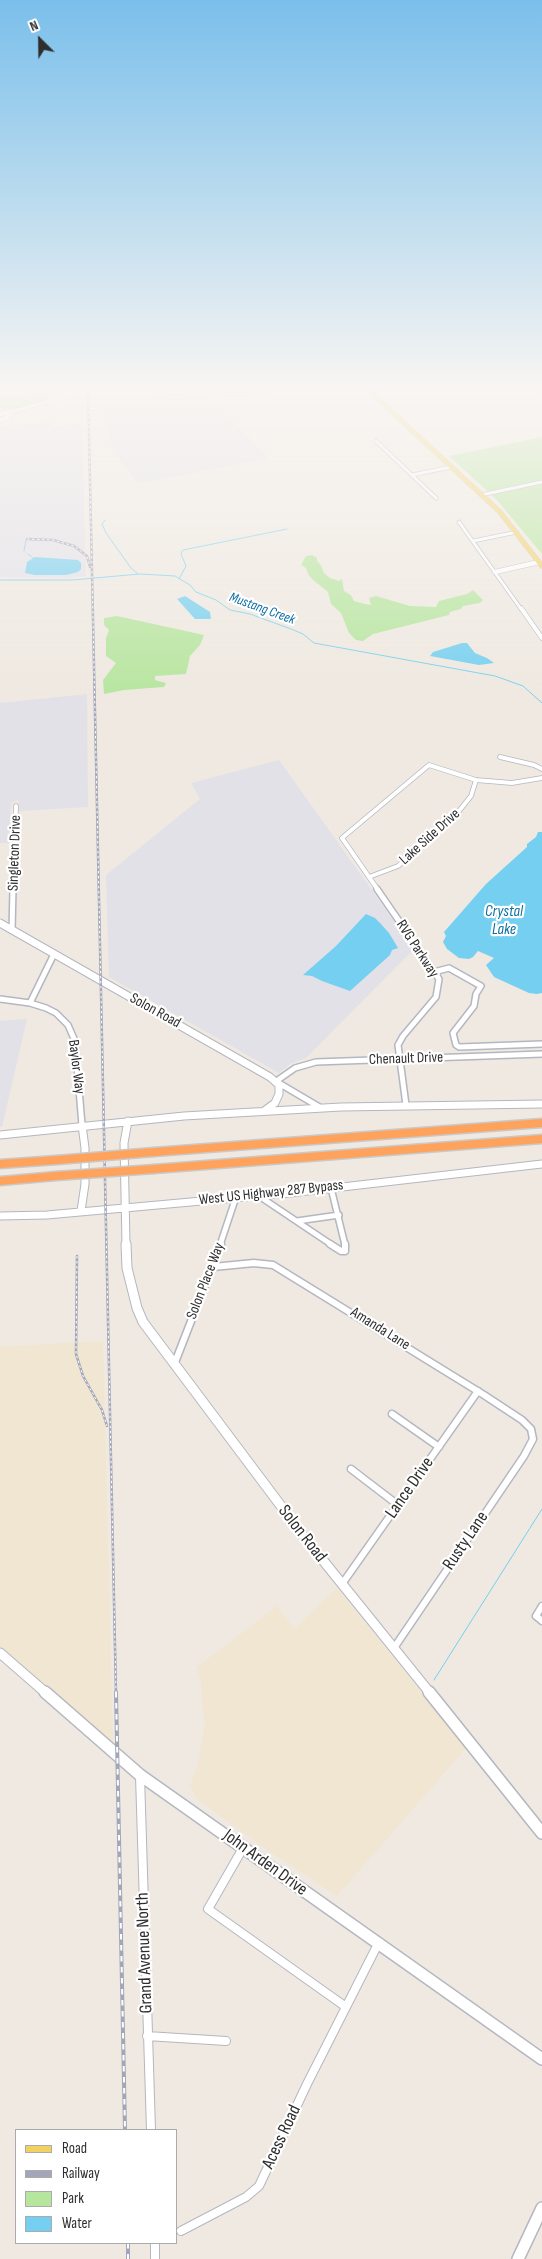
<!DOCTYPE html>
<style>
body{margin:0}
#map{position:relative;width:542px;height:2259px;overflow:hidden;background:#efe9e1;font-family:"Sofia Sans Condensed",sans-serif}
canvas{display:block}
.legend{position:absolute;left:15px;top:2129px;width:162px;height:115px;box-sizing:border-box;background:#fff;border:1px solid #ababab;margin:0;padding:6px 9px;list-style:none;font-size:15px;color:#2e2e2e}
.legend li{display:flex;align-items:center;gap:10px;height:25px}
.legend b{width:25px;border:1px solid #ababab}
.north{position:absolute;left:15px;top:15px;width:50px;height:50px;-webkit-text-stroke:4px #fff;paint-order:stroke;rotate:337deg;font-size:14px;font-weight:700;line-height:20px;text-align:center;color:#2e2e2e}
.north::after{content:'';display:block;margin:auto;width:18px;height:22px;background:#2e2e2e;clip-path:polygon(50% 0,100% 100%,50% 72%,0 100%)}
</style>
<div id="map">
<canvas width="542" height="2259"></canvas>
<ul class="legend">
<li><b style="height:6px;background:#f2d163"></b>Road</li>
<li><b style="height:6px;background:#a3a6b8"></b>Railway</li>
<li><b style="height:14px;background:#b6e59e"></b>Park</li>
<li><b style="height:14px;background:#75cff0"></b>Water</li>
</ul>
<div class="north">N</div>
</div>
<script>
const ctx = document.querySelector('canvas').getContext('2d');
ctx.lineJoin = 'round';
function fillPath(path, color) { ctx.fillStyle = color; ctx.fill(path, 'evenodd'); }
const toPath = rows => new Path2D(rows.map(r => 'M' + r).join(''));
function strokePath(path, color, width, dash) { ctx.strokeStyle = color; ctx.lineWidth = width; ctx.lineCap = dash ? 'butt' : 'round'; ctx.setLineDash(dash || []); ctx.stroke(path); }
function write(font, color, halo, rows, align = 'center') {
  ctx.font = font + ' "Sofia Sans Condensed",sans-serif'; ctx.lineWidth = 4.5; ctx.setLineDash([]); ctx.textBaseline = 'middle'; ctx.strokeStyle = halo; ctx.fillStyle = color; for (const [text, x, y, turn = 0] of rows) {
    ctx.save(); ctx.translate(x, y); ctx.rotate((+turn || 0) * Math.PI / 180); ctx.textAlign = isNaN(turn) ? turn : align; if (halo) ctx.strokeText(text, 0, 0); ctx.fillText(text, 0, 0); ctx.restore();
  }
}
fillPath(toPath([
 [40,386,81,386,82,393,65,392,59,398,0,399,0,396,4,395,40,393],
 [128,405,218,405,269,458,138,484,114,451,100,410],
 [53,422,53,426,79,424,82,428,86,576,70,578,0,577,0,426],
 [87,694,88,807,19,811,19,801,17,800,11,803,9,843,0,843,0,703],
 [279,760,414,949,306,1058,290,1064,279,1073,109,977,106,875,200,799,191,783],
 [27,1019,2,1127,0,1127,0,1021]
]), '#e3e1e8');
fillPath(toPath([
 [103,1341,113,1748,0,1648,0,1347],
 [337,1588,466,1748,337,1896,263,1847,196,1798,190,1786,198,1764,205,1725,201,1683,197,1667,277,1606,294,1629]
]), '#f0e6d1');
fillPath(toPath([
 [46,397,48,401,12,411,5,411,0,405,0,399],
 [542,437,542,554,496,499,449,456],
 [312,555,317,558,317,561,321,565,324,573,330,578,339,581,342,579,344,591,351,595,354,601,365,604,371,605,369,598,376,596,410,606,436,607,439,601,467,594,473,590,483,600,480,603,463,606,461,609,450,612,449,615,373,634,363,641,356,640,349,633,341,613,331,604,328,592,313,580,308,574,306,568,301,565,306,556],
 [117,616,204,635,200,645,190,656,186,674,155,676,155,680,166,683,164,687,124,690,104,694,103,680,116,663,106,656,106,638,109,630,104,625,104,618]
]), '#b6e59e');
fillPath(toPath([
 [35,557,78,560,81,563,81,569,78,572,66,575,35,575,25,573,27,562],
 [185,596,210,612,211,619,195,619,177,599],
 [462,643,467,643,475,653,487,658,494,663,479,665,430,656,433,652],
 [538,832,542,832,542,993,537,994,529,993,494,977,486,965,494,958,478,951,473,957,469,959,459,958,447,949,443,942,446,936,444,932,486,884,527,847,527,844,536,837],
 [366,914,375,918,380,923,389,933,398,948,392,950,390,955,350,991,322,981,312,976,303,975,336,946]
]), '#75cff0');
strokePath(toPath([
 [105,520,102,524,106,533,131,568,138,574],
 [24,551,26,540],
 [28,554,33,558],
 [179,579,186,566,181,554,183,550,287,529],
 [0,580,72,580,140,574,175,576,190,585,196,592,216,600,230,610,250,614,291,629,303,634,314,643,495,676,523,686,542,703],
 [434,1680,542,1509]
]), '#75cff0', 1);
const streetFar4 = toPath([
 [532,386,542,396],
 [156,397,248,394,292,386],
 [10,412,57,399,65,387],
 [376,441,436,498],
 [412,475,451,467],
 [481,495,542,482],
 [459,522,521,609],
 [473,541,517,532]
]);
const streetFar3 = toPath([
 [521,608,542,638],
 [500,757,534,765,542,769],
 [369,877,398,866,455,816,471,796,476,780],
 [13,890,16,806],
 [378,890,342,838,429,765,476,780,512,783,542,778]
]);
const streetFar2 = toPath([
 [377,889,439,979,436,997,403,1036,398,1045,406,1105],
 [12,930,13,889],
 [434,972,449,968,481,986,476,994,474,1006,453,1033,456,1045,459,1047,542,1044],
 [0,999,30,1003,46,1008,56,1013,68,1025,75,1041,82,1125],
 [30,1003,54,954],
 [275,1082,295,1068,316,1062,542,1054],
 [277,1082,321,1108],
 [331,1188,345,1245],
 [259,1196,332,1245],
 [297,1221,339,1215],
 [220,1245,236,1197]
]);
const streetFar1 = toPath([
 [330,1244,341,1251,345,1251,345,1244],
 [213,1267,254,1263,273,1265,484,1395,522,1420,531,1429,533,1439,524,1456,394,1648],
 [174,1365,221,1244],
 [392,1414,439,1447],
 [351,1469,398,1505],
 [342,1584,478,1391],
 [542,1606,536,1616,542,1621]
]);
const street = toPath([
 [140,1776,151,2130],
 [243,1848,208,1909,346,2007],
 [147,2036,226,2041],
 [181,2231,246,2197,259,2186,307,2084,379,1942],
 [155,2243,155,2259]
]);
const secondaryFar3 = toPath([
 [0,414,10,412],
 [0,420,9,417,10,412],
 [495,572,539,562]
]);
const secondaryFar2 = toPath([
 [0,923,270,1077,279,1085,279,1094,275,1103,264,1111],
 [0,1135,184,1116,341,1107,542,1104],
 [81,1211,85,1184,85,1148,82,1125],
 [0,1216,47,1215,290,1193,542,1164],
 [126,1245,124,1143,128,1121]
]);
const secondaryFar1 = toPath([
 [126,1244,127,1268,137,1308,143,1322,305,1538,430,1693],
 [0,1653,46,1693]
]);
const secondary = toPath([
 [45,1692,140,1775,542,2059],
 [429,1692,542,1833],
 [518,2259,542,2208]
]);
const primary = toPath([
 [364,386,499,511,542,566]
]);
const highway = toPath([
 [154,1152,542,1123],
 [0,1164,57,1160],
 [154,1169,542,1139],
 [0,1181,56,1176]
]);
strokePath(streetFar4, '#b4b7c1', 4.5);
strokePath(streetFar3, '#b4b7c1', 5.5);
strokePath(streetFar2, '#b4b7c1', 8);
strokePath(streetFar1, '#b4b7c1', 9);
strokePath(street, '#b4b7c1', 10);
strokePath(secondaryFar3, '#b4b7c1', 5.5);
strokePath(secondaryFar2, '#b4b7c1', 9);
strokePath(secondaryFar1, '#b4b7c1', 11);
strokePath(secondary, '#b4b7c1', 14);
strokePath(primary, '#c9c9c9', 5.5);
strokePath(highway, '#c9c9c9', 11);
strokePath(streetFar4, '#fff', 3);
strokePath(streetFar3, '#fff', 4);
strokePath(streetFar2, '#fff', 5);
strokePath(streetFar1, '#fff', 6);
strokePath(street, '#fff', 8);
strokePath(secondaryFar3, '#fff', 4.5);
strokePath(secondaryFar2, '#fff', 7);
strokePath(secondaryFar1, '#fff', 9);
strokePath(secondary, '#fff', 11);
strokePath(primary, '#f2d163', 4.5);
strokePath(highway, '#ffa35c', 8);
const railFar1 = toPath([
 [88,386,116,1693],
 [27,539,53,540,74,546,87,556,90,567],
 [77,1256,76,1354,83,1376,102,1410,107,1426]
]);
const rail = toPath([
 [116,1692,125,2130],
 [128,2243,128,2259]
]);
strokePath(railFar1, '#a3a6b8', 2.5);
strokePath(rail, '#a3a6b8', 4);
strokePath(railFar1, '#fff', 1, [2.5]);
strokePath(rail, '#fff', 2, [5.5]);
const highwayBridge = toPath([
 [57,1160,154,1152],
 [56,1176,154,1169]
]);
strokePath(highwayBridge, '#c9c9c9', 11, []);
strokePath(highwayBridge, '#ffa35c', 8);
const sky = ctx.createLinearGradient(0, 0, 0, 703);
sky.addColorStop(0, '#7abfeb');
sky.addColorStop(0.55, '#f8f5f2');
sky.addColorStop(1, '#f8f5f200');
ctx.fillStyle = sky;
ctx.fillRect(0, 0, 542, 703);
write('italic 14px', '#0d6fa3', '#fff', [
 ["Mustang Creek",262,609,20]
]);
write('15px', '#2e2e2e', '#fff', [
 ["Lake Side Drive",430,837,-42],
 ["Singleton Drive",15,853,-88],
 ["RVG Parkway",417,949,57],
 ["Solon Road",155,1011,29],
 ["Chenault Drive",406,1059,-2],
 ["Baylor Way",76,1067,83],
 ["West US Highway 287 Bypass",271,1193,-6],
 ["Solon Place Way",206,1281,-69],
 ["Amanda Lane",380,1329,32]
]);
write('italic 16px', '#0d6fa3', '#fff', [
 ["Crystal",504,912],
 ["Lake",504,930]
]);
write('18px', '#2e2e2e', '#fff', [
 ["Lance Drive",410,1488,-55],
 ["Solon Road",302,1534,52],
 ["Rusty Lane",466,1541,-56],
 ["John Arden Drive",265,1863,36],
 ["Grand Avenue North",145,1953,-92],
 ["Acess Road",282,2137,-65]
]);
</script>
